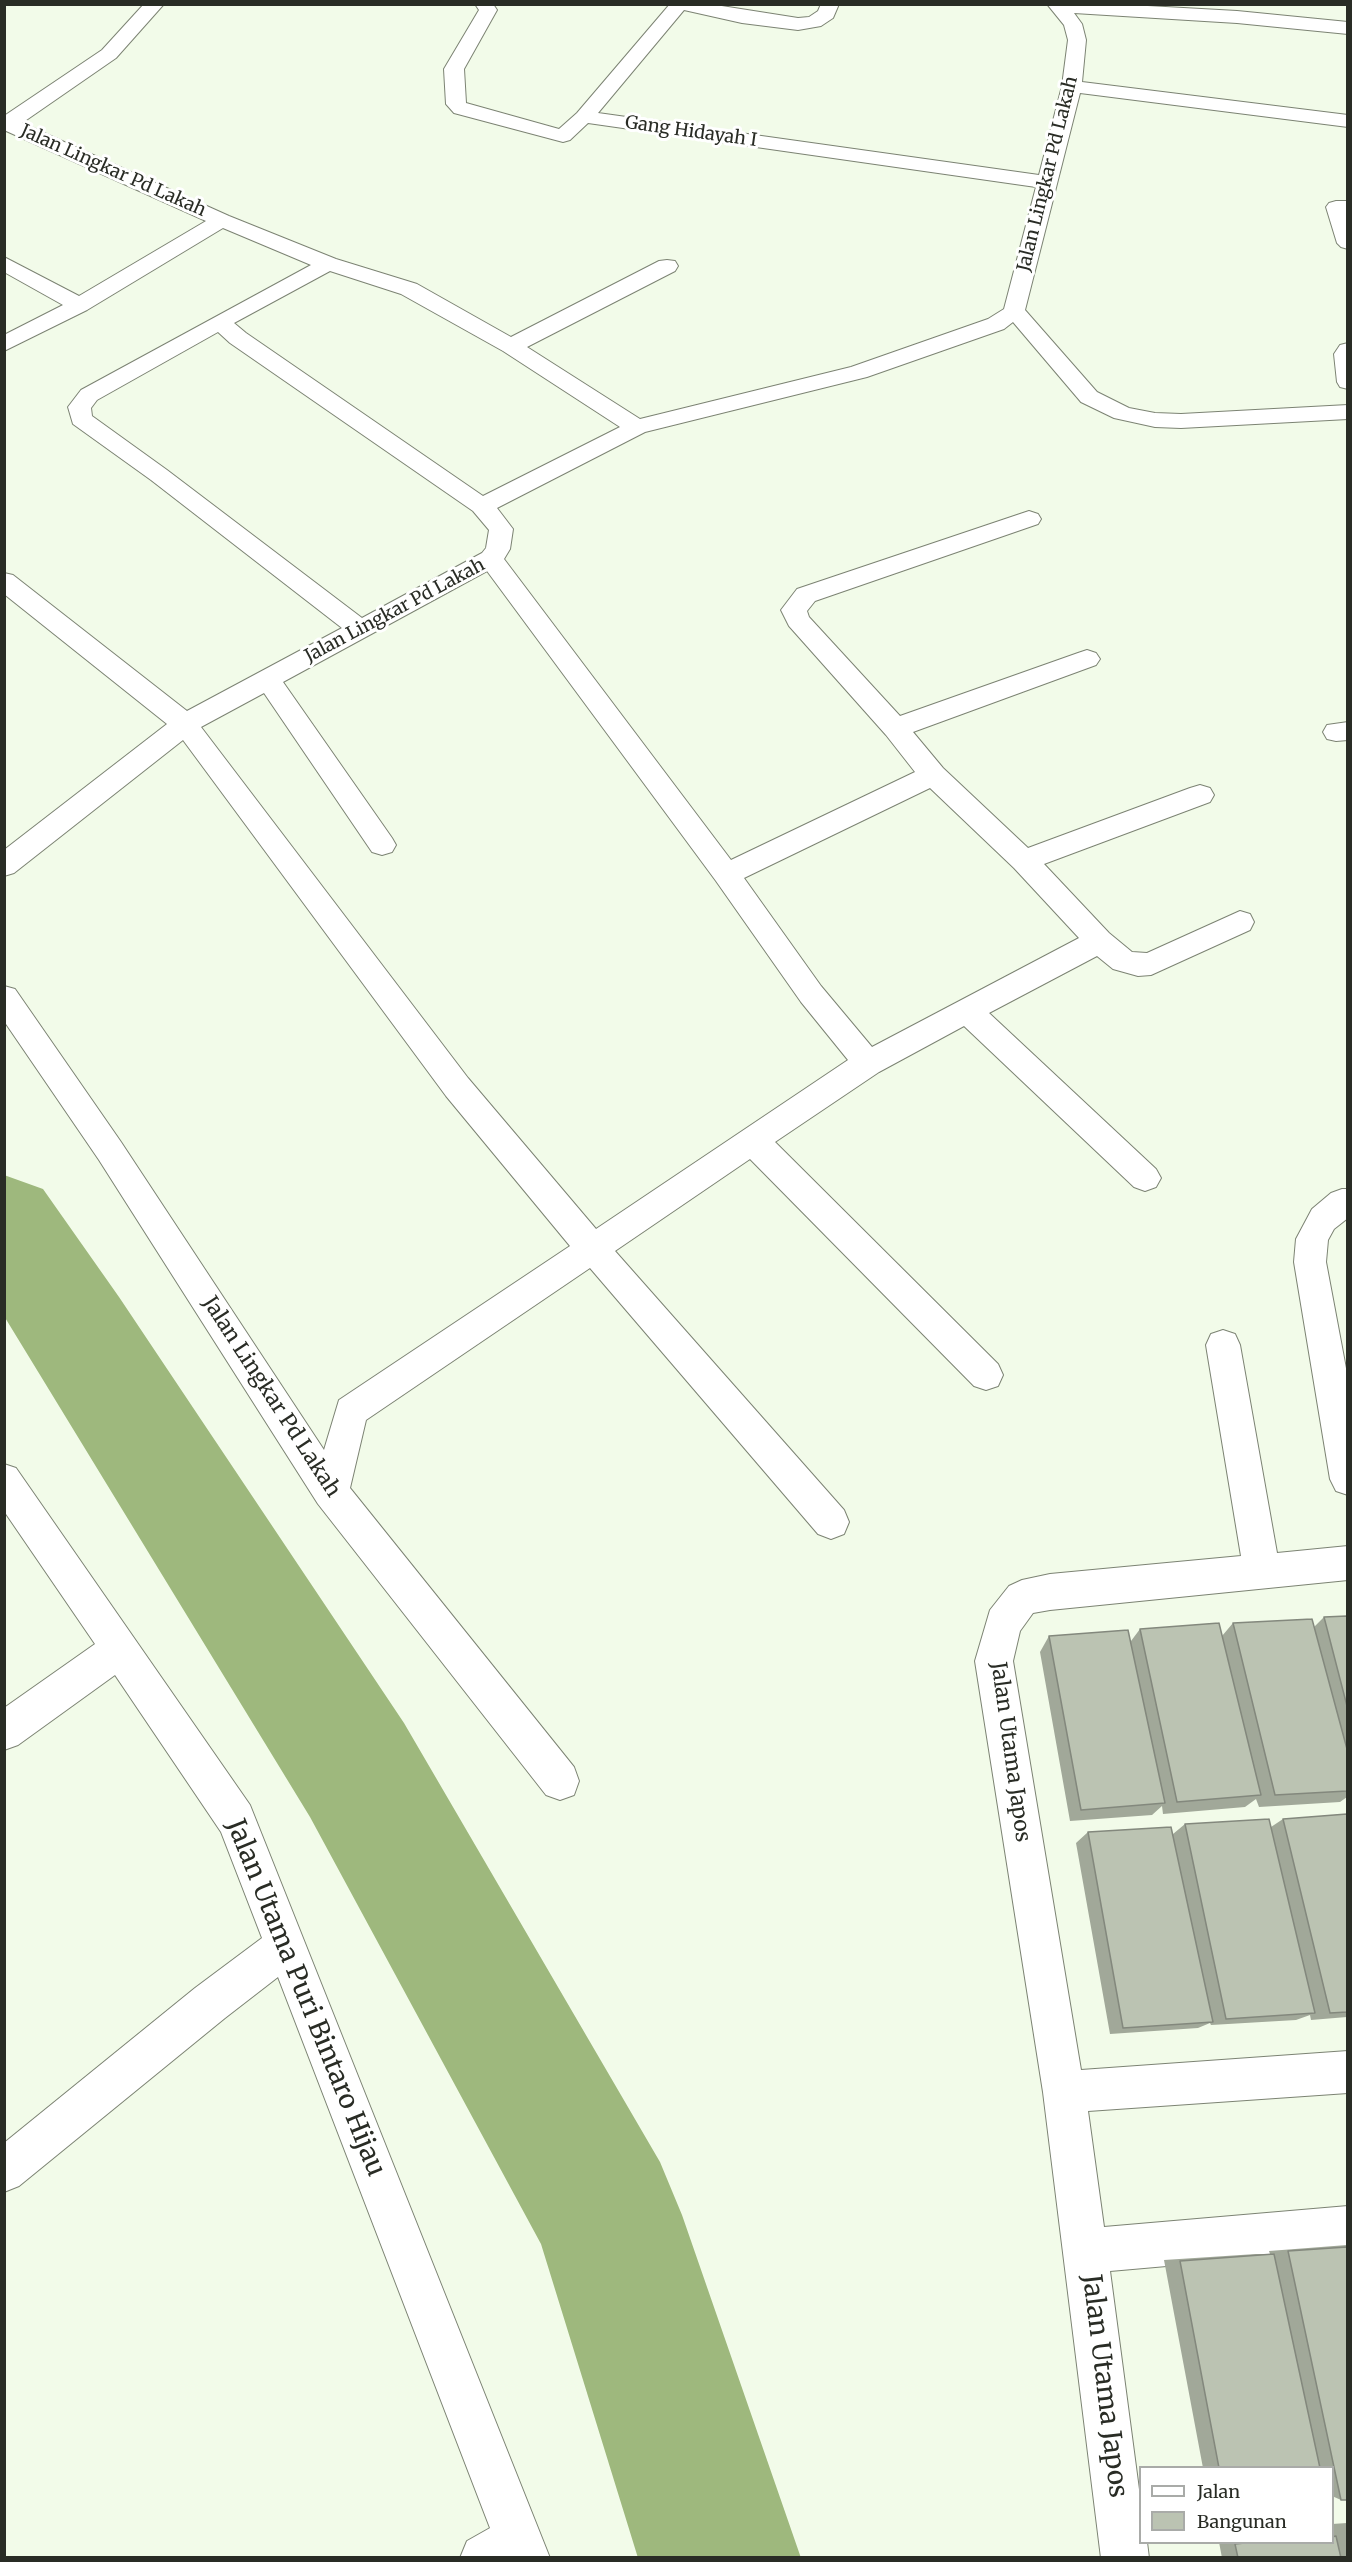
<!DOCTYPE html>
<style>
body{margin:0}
#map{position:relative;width:1352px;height:2562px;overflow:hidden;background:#f2fbe9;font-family:Merriweather,serif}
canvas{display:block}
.frame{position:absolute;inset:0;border:6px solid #292c25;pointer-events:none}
.legend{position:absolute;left:1139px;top:2466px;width:195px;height:78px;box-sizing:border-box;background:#fff;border:2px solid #a9aba8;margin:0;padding:8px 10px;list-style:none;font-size:18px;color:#292c25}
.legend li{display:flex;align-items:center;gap:12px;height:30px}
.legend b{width:30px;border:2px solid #a9aba8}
</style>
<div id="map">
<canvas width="1352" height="2562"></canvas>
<div class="frame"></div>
<ul class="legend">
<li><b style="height:8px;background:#fff"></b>Jalan</li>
<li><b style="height:16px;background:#bbc3b2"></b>Bangunan</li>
</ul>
</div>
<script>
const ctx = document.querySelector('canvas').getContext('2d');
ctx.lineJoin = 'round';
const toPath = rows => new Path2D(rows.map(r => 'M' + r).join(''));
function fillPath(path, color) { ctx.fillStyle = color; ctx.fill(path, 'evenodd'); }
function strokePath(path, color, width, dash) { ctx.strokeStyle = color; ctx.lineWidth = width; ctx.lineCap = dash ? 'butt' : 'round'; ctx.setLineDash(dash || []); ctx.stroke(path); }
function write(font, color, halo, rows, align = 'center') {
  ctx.font = font + ' Merriweather,serif'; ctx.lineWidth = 6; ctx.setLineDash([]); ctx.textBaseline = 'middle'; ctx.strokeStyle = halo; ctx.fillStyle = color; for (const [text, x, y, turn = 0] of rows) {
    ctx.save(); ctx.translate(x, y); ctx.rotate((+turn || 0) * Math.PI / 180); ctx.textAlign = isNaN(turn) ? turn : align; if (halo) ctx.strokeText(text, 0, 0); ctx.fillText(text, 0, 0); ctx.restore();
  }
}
fillPath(toPath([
 [4,1175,43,1189,119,1297,404,1723,660,2162,682,2215,801,2558,638,2558,541,2244,310,1817,4,1316,4,1175]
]), '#9eb87d');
const minor = toPath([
 [144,4,164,4,116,58,22,123,229,216,336,259,417,284,511,337,659,261,667,260,675,261,678,266,675,271,527,347,640,419,851,367,988,319,1004,309,1036,187,588,123,570,140,563,142,454,113,446,104,444,69,479,10,475,4,493,4,497,10,464,69,466,103,559,129,577,113,670,4,709,4,798,18,809,17,818,11,821,4,839,4,833,18,821,26,798,30,742,23,684,10,598,113,1039,175,1062,86,1068,40,1064,25,1047,4,1112,4,1237,11,1348,22,1348,34,1237,23,1074,13,1082,24,1086,40,1082,82,1348,115,1348,127,1080,93,1025,310,1097,392,1129,408,1155,413,1181,414,1348,405,1348,419,1181,428,1155,427,1114,418,1081,402,1013,322,1004,329,867,377,645,432,497,508,513,529,510,549,504,559,731,860,915,772,886,735,789,626,781,610,797,589,1020,514,1029,511,1038,514,1041,519,1038,524,815,601,807,611,809,617,900,716,1078,653,1087,650,1096,653,1100,659,1096,665,913,732,943,768,1028,848,1190,788,1200,785,1210,788,1214,795,1210,802,1044,864,1109,933,1132,952,1147,953,1240,911,1250,914,1254,922,1250,930,1151,975,1138,976,1113,969,1097,956,989,1013,1156,1169,1161,1178,1156,1187,1145,1191,1134,1187,964,1026,879,1072,775,1142,998,1364,1003,1375,998,1386,986,1390,974,1386,750,1159,615,1251,844,1510,849,1522,844,1534,831,1539,818,1534,590,1268,366,1420,350,1488,574,1767,579,1781,574,1795,560,1800,546,1795,318,1504,99,1160,4,1021,4,986,15,989,121,1142,324,1450,339,1400,570,1246,446,1096,183,740,14,873,4,876,4,850,167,724,4,594,4,573,13,575,187,711,342,628,151,480,73,424,68,407,81,390,311,265,223,228,87,310,4,351,4,335,63,305,4,272,4,257,79,296,206,221,4,130,4,116,102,50,144,4],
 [330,271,401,294,503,351,620,427,483,496,246,333,234,323,330,271],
 [218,332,230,343,473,511,489,530,486,548,482,553,362,618,167,470,92,416,91,408,97,400,218,332],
 [487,571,716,881,801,1002,848,1060,596,1229,468,1078,201,727,264,693,372,852,382,855,392,852,396,845,392,838,283,682,487,571],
 [930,788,1014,868,1079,938,872,1047,821,986,744,878,930,788],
 [1336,201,1348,201,1348,249,1341,247,1337,243,1326,207,1329,203,1336,201],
 [1348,343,1348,389,1340,387,1337,382,1334,354,1340,345,1348,343],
 [1348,722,1348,740,1336,741,1327,739,1323,732,1327,725,1348,722],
 [1342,1189,1348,1189,1348,1218,1334,1229,1328,1240,1326,1262,1348,1379,1348,1495,1336,1491,1330,1479,1294,1262,1296,1239,1312,1209,1331,1193,1342,1189],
 [1223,1330,1235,1334,1240,1345,1277,1553,1348,1546,1348,1580,1050,1610,1033,1613,1020,1631,1013,1661,1081,2070,1348,2051,1348,2093,1088,2111,1104,2227,1348,2206,1348,2250,1110,2271,1140,2497,1140,2542,1147,2542,1149,2558,1101,2558,1043,2092,975,1661,990,1610,1009,1586,1022,1580,1050,1574,1241,1556,1206,1345,1211,1334,1223,1330],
 [4,1464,16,1468,250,1805,550,2558,460,2558,467,2541,490,2528,278,1977,225,2018,19,2186,4,2192,4,2143,195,1988,262,1938,221,1832,115,1675,18,1745,4,1750,4,1708,95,1644,4,1511,4,1464]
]);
strokePath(minor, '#7c8373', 2);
fillPath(minor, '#fff');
fillPath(toPath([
 [1347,1616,1347,1797,1340,1802,1259,1807,1256,1799,1245,1807,1163,1814,1162,1806,1152,1815,1070,1821,1040,1652,1049,1636,1131,1641,1140,1629,1222,1636,1233,1623,1314,1627,1324,1617],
 [1347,1814,1347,2017,1311,2020,1310,2015,1296,2020,1211,2025,1210,2023,1198,2028,1110,2034,1076,1843,1088,1832,1173,1834,1185,1824,1271,1827,1283,1819],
 [1347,2245,1347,2500,1341,2500,1332,2496,1332,2468,1203,2468,1164,2260,1256,2254,1270,2254,1269,2251],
 [1347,2523,1347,2558,1222,2558,1219,2542,1332,2542,1332,2524]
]), '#a1a899');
const building = toPath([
 [1347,1616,1347,1706,1324,1617,1347,1616],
 [1312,1619,1347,1749,1347,1791,1275,1795,1233,1623,1312,1619],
 [1219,1623,1261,1795,1177,1802,1140,1629,1219,1623],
 [1128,1630,1165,1803,1081,1810,1049,1636,1128,1630],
 [1347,1814,1347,2012,1330,2013,1283,1819,1347,1814],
 [1269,1819,1315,2013,1226,2019,1185,1824,1269,1819],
 [1171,1827,1213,2022,1123,2028,1088,1832,1171,1827],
 [1347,2247,1347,2500,1341,2500,1288,2251,1347,2247],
 [1274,2254,1320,2468,1219,2468,1180,2261,1274,2254],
 [1336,2536,1341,2558,1238,2558,1235,2544,1254,2542,1332,2542,1332,2537,1336,2536]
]);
fillPath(building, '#bbc3b2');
strokePath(building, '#83887d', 1.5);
write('18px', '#292c25', '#fff', [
 ["Gang Hidayah I",691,132,8],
 ["Jalan Lingkar Pd Lakah",113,171,24],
 ["Jalan Lingkar Pd Lakah",1048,174,-76],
 ["Jalan Lingkar Pd Lakah",395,611,-28]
]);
write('21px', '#292c25', '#fff', [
 ["Jalan Lingkar Pd Lakah",271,1397,57],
 ["Jalan Utama Japos",1010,1752,82]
]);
write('26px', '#292c25', '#fff', [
 ["Jalan Utama Puri Bintaro Hijau",305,1998,68],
 ["Jalan Utama Japos",1104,2386,83]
]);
</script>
